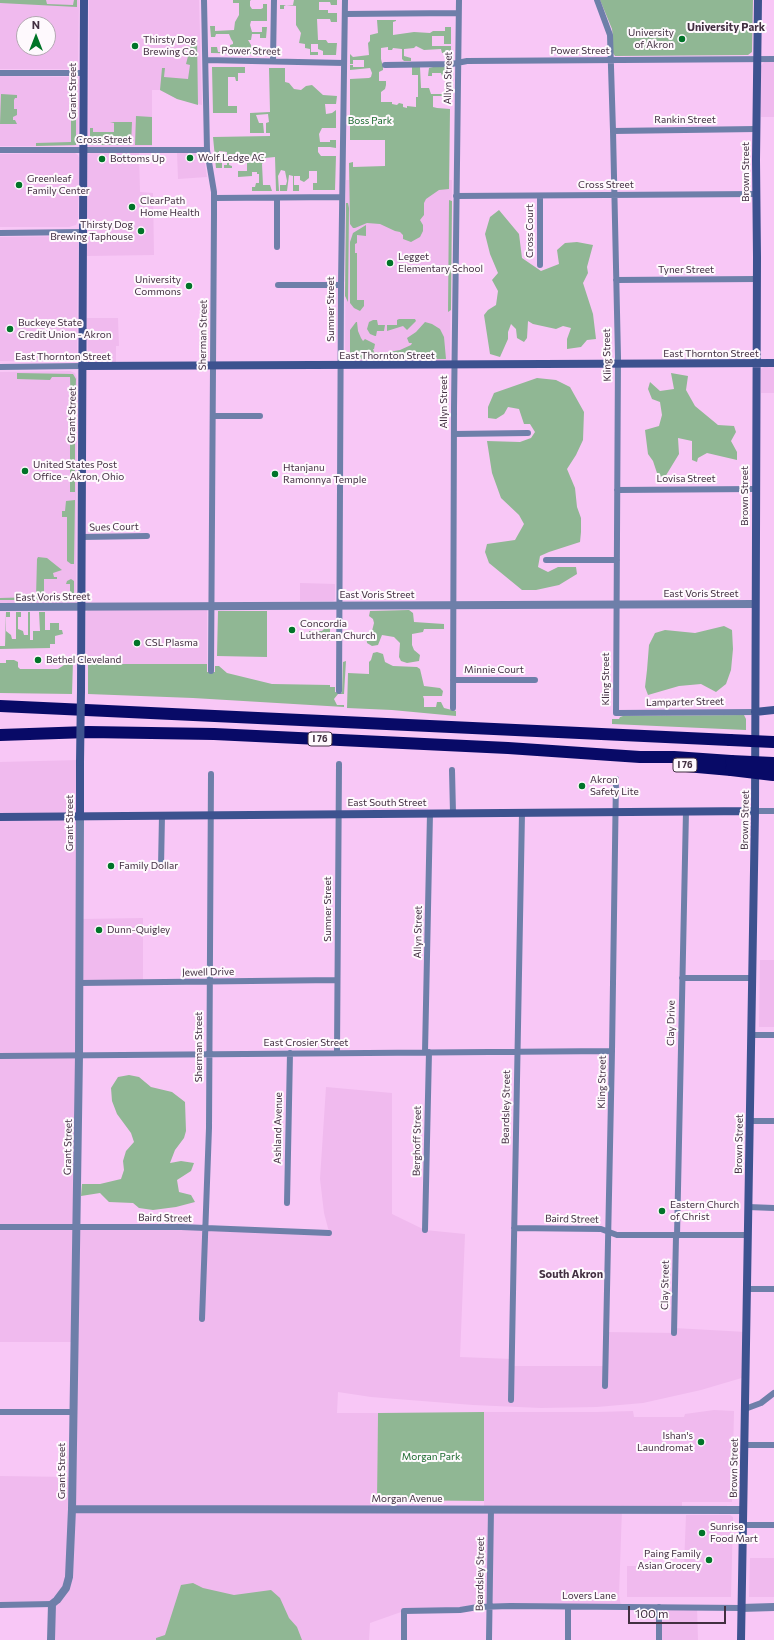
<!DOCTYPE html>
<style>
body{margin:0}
#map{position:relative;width:774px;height:1640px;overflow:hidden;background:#f8c7f6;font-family:Commissioner,sans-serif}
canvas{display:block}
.north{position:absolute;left:16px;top:16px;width:40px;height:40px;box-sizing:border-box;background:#fef9fd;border:1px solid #b3a8b2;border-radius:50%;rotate:0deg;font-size:11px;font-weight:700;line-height:16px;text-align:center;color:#422f41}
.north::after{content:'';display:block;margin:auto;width:14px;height:18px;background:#007428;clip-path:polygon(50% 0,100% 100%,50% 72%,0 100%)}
.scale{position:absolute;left:628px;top:1606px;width:98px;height:18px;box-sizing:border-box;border:2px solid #422f41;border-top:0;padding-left:5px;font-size:12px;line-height:14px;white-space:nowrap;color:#422f41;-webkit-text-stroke:3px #fef9fd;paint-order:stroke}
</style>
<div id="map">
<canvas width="774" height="1640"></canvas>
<div class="north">N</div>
<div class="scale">100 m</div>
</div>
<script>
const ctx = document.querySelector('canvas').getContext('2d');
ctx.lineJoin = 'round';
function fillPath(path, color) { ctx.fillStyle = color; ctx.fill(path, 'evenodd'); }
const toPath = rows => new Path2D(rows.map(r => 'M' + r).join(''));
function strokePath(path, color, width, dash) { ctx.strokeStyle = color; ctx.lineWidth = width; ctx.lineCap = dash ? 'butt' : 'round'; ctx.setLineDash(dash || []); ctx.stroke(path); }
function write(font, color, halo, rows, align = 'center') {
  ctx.font = font + ' Commissioner,sans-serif'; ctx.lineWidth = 4; ctx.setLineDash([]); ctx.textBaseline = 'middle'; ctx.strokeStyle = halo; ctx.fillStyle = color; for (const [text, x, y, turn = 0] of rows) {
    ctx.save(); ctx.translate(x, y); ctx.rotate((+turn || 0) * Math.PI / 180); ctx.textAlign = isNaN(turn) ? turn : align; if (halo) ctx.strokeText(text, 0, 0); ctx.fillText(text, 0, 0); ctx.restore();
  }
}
fillPath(toPath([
 [0,0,79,0,78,67,74,69,0,69],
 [24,24,48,24,48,48,24,48],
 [89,0,199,0,202,105,177,99,160,90,152,90,152,146,90,147,88,145],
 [764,62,774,62,774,117,761,117,761,66],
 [0,76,77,77,79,80,79,89,78,144,74,146,0,146],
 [139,152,140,192,153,193,154,255,87,256,88,154,91,153],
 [177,152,203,152,207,177,178,179],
 [75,153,78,155,79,158,78,220,76,225,69,227,0,227,0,154],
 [346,180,452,180,450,361,345,361],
 [72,236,76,239,78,242,77,357,71,360,0,361,0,237],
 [87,318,118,318,119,346,116,346,116,363,88,362],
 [774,366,774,393,761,393,761,369,764,367],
 [70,371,75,373,77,378,76,598,73,602,0,603,0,372],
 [300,583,335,584,335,600,333,601,300,601],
 [88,610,207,610,207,664,86,664,86,613],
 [79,760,79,815,0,815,0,762],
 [0,817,79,818,78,1053,0,1055],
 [143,918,143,982,80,982,80,919],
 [760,960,774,960,774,1027,759,1027],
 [79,1055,77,1227,329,1232,324,1213,320,1179,326,1087,392,1093,392,1214,425,1230,465,1234,460,1357,512,1359,512,1366,605,1366,606,1332,674,1333,674,1328,746,1332,745,1377,701,1390,643,1403,597,1407,541,1408,473,1405,371,1397,338,1392,337,1413,378,1413,377,1509,484,1509,484,1412,597,1412,633,1411,634,1417,684,1417,685,1414,714,1410,734,1411,732,1502,682,1502,682,1509,622,1509,619,1595,621,1606,404,1611,370,1623,369,1640,51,1640,52,1604,0,1605,0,1476,72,1477,74,1342,0,1342,0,1056],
 [686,1515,730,1515,733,1517,731,1597,627,1597,627,1566,684,1566],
 [750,1558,774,1558,774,1597,749,1597],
 [659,1607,697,1607,698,1640,659,1640]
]), '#f0baee');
fillPath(toPath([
 [0,0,46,0,47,4,73,5,74,0,77,0,77,7,0,3],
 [233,0,251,0,250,1,250,6,252,9,261,9,263,8,263,4,267,4,267,21,251,21,250,25,252,32,262,32,262,27,267,27,266,38,260,38,260,34,252,34,251,40,248,40,251,45,251,52,262,52,262,48,266,48,266,54,211,53,211,47,217,47,218,52,230,52,230,45,233,44,233,42,231,39,229,34,216,34,215,37,211,37,210,26,215,26,215,31,234,30,235,22,239,15,239,3,233,3],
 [294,0,337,0,337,5,331,5,330,2,319,2,319,10,328,10,328,13,337,13,337,22,331,22,330,19,317,19,318,40,326,40,328,43,337,43,336,55,323,55,323,51,318,49,318,44,311,44,311,52,318,52,318,55,310,55,310,49,305,48,305,44,299,43,301,33,296,25,296,6,286,5,284,6,284,9,280,9,280,5,293,5],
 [600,0,753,0,752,52,748,55,615,56,613,53,613,38,612,29],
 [377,20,396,20,396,21,393,22,393,35,414,32,430,33,433,31,445,31,445,27,451,27,451,44,444,44,444,36,432,36,432,46,451,46,451,53,442,53,441,49,424,50,416,46,414,48,404,49,404,56,411,58,411,61,404,61,402,59,402,49,393,48,392,50,388,50,388,47,381,48,381,59,383,67,383,70,379,72,379,81,386,81,386,85,385,89,381,92,381,102,392,102,392,104,397,105,399,103,403,104,403,107,407,108,407,106,416,107,416,97,418,97,418,75,412,75,412,67,420,67,421,88,429,88,431,94,444,94,445,88,450,88,450,102,445,102,444,96,433,96,433,107,437,108,450,109,449,189,439,190,426,199,424,203,424,215,420,220,423,225,423,231,420,237,411,242,403,239,403,235,400,232,395,231,380,224,367,223,355,228,353,228,350,224,349,163,353,162,353,167,385,166,385,140,350,140,350,79,369,78,371,77,372,73,370,68,350,70,350,65,353,65,353,67,364,67,364,60,353,60,353,64,350,64,350,54,353,57,369,55,368,43,370,41,370,35,378,33],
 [193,37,197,37,198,105,177,99,160,90,162,68,165,68,164,77,188,79,190,65,186,64],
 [437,66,450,66,450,76,442,76,441,73,432,73,432,76,428,76,429,68],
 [212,67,245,67,245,73,238,73,238,81,236,81,235,77,228,77,228,106,237,106,237,113,213,113],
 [269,68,285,68,285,82,289,83,294,89,301,90,306,86,312,85,323,95,337,96,336,104,325,104,326,114,332,113,336,110,336,128,322,128,319,134,320,142,330,142,330,140,336,140,336,148,330,147,318,147,318,152,321,156,336,156,335,190,313,190,313,183,317,183,317,171,309,171,309,178,304,182,300,180,300,176,294,176,294,185,299,185,299,191,293,191,293,176,289,175,287,191,280,191,280,185,286,185,287,181,285,171,281,170,278,176,279,191,276,191,275,157,265,158,262,164,263,185,270,185,272,191,252,191,252,187,255,187,256,183,259,183,259,174,257,174,257,172,252,172,252,176,238,177,238,171,247,171,247,157,237,157,237,154,229,154,229,165,232,166,232,168,224,168,224,165,227,165,227,152,219,151,219,163,222,163,222,168,216,168,213,137,270,136,270,133,266,133,266,123,269,122,268,114,256,115,259,123,263,123,264,133,250,133,250,113,270,112],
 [1,94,17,95,17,98,15,98,14,100,14,109,17,109,17,115,13,117,13,120,15,120,17,124,0,124],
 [71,109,76,109,76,145,36,146,36,143,71,142],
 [136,116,152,117,152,145,135,145],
 [110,122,132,122,131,145,90,145,90,128,93,128,93,132,114,132,114,123],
 [449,200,452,201,451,310,448,312],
 [346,203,348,203,349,208,348,302,345,296],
 [499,210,519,234,522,258,541,271,559,264,557,250,565,243,577,242,593,245,587,267,588,273,583,283,593,314,596,339,587,340,581,347,567,349,567,339,571,328,563,326,556,329,533,324,528,321,527,338,524,342,517,338,516,329,511,324,508,332,508,339,500,357,490,354,484,315,488,310,496,305,498,291,492,280,498,273,490,254,485,234,490,217],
 [366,225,366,236,357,235,357,243,355,244,355,253,357,253,357,300,364,300,364,306,360,311,354,308,350,303,350,242,353,233],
 [399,319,415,319,416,321,407,330,403,326,387,331,387,325,397,325,397,320],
 [373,320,377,320,378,325,385,325,384,331,377,331,376,336,375,336,370,334,367,329,369,322],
 [356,322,357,322,358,331,361,338,363,341,365,339,375,344,374,349,373,349,374,352,383,353,400,350,411,345,412,343,409,343,407,338,416,332,425,322,432,324,440,329,444,337,446,359,350,359,350,330],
 [17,373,73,374,76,379,75,410,71,409,70,377,52,377,50,380,17,379],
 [671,373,688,376,686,390,695,406,718,425,734,426,736,432,731,441,737,452,737,460,707,453,698,458,697,462,692,460,692,441,678,438,679,454,665,477,658,476,653,461,648,454,645,430,659,426,662,415,660,402,652,399,648,389,650,382,660,391,674,389],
 [537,378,556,380,570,387,584,412,583,440,576,455,567,469,575,488,577,507,581,518,581,532,580,542,549,552,540,556,538,567,548,572,558,567,576,567,577,574,559,585,536,590,522,590,489,563,485,552,487,544,515,540,524,524,519,515,501,498,492,473,487,441,520,442,531,438,535,432,530,424,524,424,519,409,508,407,504,414,496,419,488,418,488,407,494,393],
 [65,418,75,418,75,492,70,492,70,419],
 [75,500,74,564,71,564,67,561,67,517,62,517,62,511,65,511,66,501],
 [38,557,47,558,62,570,53,573,54,577,57,577,57,579,44,579,44,595,70,595,70,584,66,584,67,581,71,579,74,581,74,600,0,600,0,598,36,597,37,559],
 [409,610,413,613,414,622,444,624,444,629,424,629,423,632,412,634,412,645,414,650,420,655,419,661,407,663,401,661,399,657,400,643,394,637,382,635,378,645,372,646,367,643,366,633,372,631,374,623,373,619,369,616,370,611],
 [218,611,267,611,267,657,217,656],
 [6,612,10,612,10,617,6,617,6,631,11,635,12,639,16,639,16,612,21,612,21,617,18,617,18,629,23,631,24,635,28,635,28,612,30,612,30,640,33,640,33,631,40,631,39,612,45,612,45,630,50,630,50,623,59,623,59,630,62,630,63,634,55,636,55,644,50,644,50,648,0,649,0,646,5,646],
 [724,626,732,630,733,649,731,670,726,684,716,692,701,684,679,686,648,695,645,687,647,670,649,645,655,633,665,630,695,633],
 [326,627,330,627,330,641,309,640,309,631,322,631],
 [377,652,383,654,385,662,393,666,417,667,420,669,424,686,440,688,443,691,442,696,423,696,424,699,424,707,436,707,437,702,441,702,444,708,456,711,456,716,392,710,347,708,348,673,369,674,369,662,371,660,373,653],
 [6,660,14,660,18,662,18,667,20,669,58,669,70,661,73,661,72,694,0,693,0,663,6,663],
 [346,661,344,694,338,694,334,699,337,705,344,705,344,707,193,698,88,694,88,664,207,664,207,672,215,672,215,666,219,666,227,673,272,684,330,685,330,687,335,687,335,692,342,693,343,662],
 [744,715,746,719,746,730,612,724,612,719,619,719,620,717,623,716],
 [129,1075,139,1077,151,1087,172,1092,185,1102,186,1131,184,1138,175,1150,170,1163,181,1161,194,1163,191,1171,177,1180,179,1192,191,1195,195,1202,176,1207,153,1210,139,1208,133,1203,109,1202,100,1193,81,1196,82,1184,100,1184,121,1179,124,1170,123,1161,126,1151,134,1142,131,1133,117,1114,112,1101,111,1088,118,1077],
 [484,1412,484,1501,377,1500,378,1413],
 [193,1583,203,1588,234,1595,271,1590,280,1598,289,1618,297,1627,302,1640,156,1640,156,1638,165,1635,181,1585]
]), '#90b794');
strokePath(toPath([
 [204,0,207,150,214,192,214,214,211,671],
 [597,0,610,35,613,131,618,357,616,713,755,712],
 [345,14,458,13],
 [206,60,344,63],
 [273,61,274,0],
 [385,65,452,64,467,61,774,59],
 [0,73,83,73],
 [613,131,756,129],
 [0,150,207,150],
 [456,196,756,194],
 [540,196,540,265],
 [214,198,342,197],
 [277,198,277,247],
 [0,233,83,232],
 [616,280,757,279],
 [278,285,341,285],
 [0,367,82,366],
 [213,416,260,416],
 [454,434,528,433],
 [617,490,755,489],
 [81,537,147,536],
 [546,560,617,560],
 [453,680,535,680],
 [339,691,341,285,345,0],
 [453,708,454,408,459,0],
 [452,770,453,813],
 [755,811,774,811],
 [161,867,162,815],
 [682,978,752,978],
 [79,983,337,980],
 [751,1035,774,1035],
 [425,1052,430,813],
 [337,1053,339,764],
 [0,1056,612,1051],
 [749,1121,774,1121],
 [287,1203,290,1053],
 [748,1207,774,1208],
 [0,1227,181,1227,329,1233],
 [514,1228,601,1229,617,1235,747,1235],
 [425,1230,429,1052],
 [677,1236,686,811],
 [747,1289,774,1289],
 [202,1319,209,1128,211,774],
 [674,1333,676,1236],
 [605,1386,612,1051,616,779],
 [511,1400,522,813],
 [745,1409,761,1403,774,1393],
 [0,1412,73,1412],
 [744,1445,774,1445],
 [743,1525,774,1525],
 [0,1605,52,1604],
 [404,1640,404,1611,460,1610,478,1607,510,1606,741,1608],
 [489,1640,491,1509],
 [568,1640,568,1607],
 [659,1640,659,1607]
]), '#6e7fa9', 6);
strokePath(toPath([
 [0,607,755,604],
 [72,1509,743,1510],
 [741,1608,774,1607],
 [51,1640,52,1604,57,1600,66,1588,69,1577,72,1509,79,1055,80,816]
]), '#6e7fa9', 8);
strokePath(toPath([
 [82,366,774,363],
 [81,691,84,0],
 [755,712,774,710],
 [80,816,80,762],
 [0,817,755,811],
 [741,1640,755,811,757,257,756,160,758,0]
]), '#3d528f', 8);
strokePath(toPath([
 [0,706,730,740],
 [0,735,88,732,214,734,508,748,640,757,674,757,731,761],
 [686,766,731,770]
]), '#080a67', 12);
strokePath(toPath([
 [80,762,81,691]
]), '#3d528f', 8);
strokePath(toPath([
 [730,740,773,742],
 [731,761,773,763],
 [731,770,773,775]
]), '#080a67', 12);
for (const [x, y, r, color] of [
 [682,39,4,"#007428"],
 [135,46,4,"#007428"],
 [190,158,4,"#007428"],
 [102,159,4,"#007428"],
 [19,185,4,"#007428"],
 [132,207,4,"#007428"],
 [141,231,4,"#007428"],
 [390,263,4,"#007428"],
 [189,286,4,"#007428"],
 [10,329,4,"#007428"],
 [25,471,4,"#007428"],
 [275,474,4,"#007428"],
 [292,630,4,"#007428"],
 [137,643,4,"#007428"],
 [38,660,4,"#007428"],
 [582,786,4,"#007428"],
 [111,866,4,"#007428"],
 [99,930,4,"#007428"],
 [662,1211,4,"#007428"],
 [701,1442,4,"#007428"],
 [702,1533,4,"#007428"],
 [709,1560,4,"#007428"]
]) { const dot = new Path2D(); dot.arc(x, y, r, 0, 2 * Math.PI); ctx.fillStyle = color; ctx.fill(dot); strokePath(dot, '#fef9fd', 1.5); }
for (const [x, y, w] of [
 [320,739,24],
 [685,765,24]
]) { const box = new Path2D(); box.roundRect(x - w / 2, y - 7, w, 14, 3); ctx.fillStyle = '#fef9fd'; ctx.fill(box); strokePath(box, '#422f41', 1); }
write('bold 9px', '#422f41', null, [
 ["I 76",320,739],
 ["I 76",685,765]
]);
write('10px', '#422f41', '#fef9fd', [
 ["University",674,33,"right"],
 ["of Akron",674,45,"right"],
 ["Thirsty Dog",143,40],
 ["Brewing Co.",143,52],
 ["Wolf Ledge AC",198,158],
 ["Bottoms Up",110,159],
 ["Greenleaf",27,179],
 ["Family Center",27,191],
 ["ClearPath",140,201],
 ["Home Health",140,213],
 ["Thirsty Dog",133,225,"right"],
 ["Brewing Taphouse",133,237,"right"],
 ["Legget",398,257],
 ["Elementary School",398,269],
 ["University",181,280,"right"],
 ["Commons",181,292,"right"],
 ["Buckeye State",18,323],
 ["Credit Union - Akron",18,335],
 ["United States Post",33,465],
 ["Office - Akron, Ohio",33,477],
 ["Htanjanu",283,468],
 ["Ramonnya Temple",283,480],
 ["Concordia",300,624],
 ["Lutheran Church",300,636],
 ["CSL Plasma",145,643],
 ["Bethel Cleveland",46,660],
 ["Akron",590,780],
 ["Safety Lite",590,792],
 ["Family Dollar",119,866],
 ["Dunn-Quigley",107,930],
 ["Eastern Church",670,1205],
 ["of Christ",670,1217],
 ["Ishan's",693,1436,"right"],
 ["Laundromat",693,1448,"right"],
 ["Sunrise",710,1527],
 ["Food Mart",710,1539],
 ["Paing Family",701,1554,"right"],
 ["Asian Grocery",701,1566,"right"]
], 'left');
write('10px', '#422f41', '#fef9fd', [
 ["Power Street",251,51,1],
 ["Power Street",580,51],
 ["Allyn Street",448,78,-89],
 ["Grant Street",73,91,-90],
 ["Rankin Street",685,120],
 ["Cross Street",104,140],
 ["Brown Street",746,172,-90],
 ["Cross Street",606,185],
 ["Cross Court",530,231,-90],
 ["Tyner Street",686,270],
 ["Sumner Street",331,309,-90],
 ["Sherman Street",203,335,-89],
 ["East Thornton Street",711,354],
 ["Kling Street",607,355,-91],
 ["East Thornton Street",387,356],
 ["East Thornton Street",63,357],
 ["Allyn Street",444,402,-90],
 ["Grant Street",72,415,-89],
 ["Lovisa Street",686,479],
 ["Brown Street",745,496,-90],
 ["Sues Court",114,527,-1],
 ["East Voris Street",701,594],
 ["East Voris Street",377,595],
 ["East Voris Street",53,597,-1],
 ["Minnie Court",494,670],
 ["Kling Street",606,679,-90],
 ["Lamparter Street",685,702,-1],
 ["East South Street",387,803],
 ["Brown Street",745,820,-89],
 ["Grant Street",70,823,-90],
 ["Sumner Street",328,909,-90],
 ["Allyn Street",418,932,-89],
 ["Jewell Drive",208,972,-1],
 ["Clay Drive",671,1023,-89],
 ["East Crosier Street",306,1043],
 ["Sherman Street",199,1047,-90],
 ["Kling Street",602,1082,-89],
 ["Beardsley Street",506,1107,-89],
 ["Ashland Avenue",278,1128,-89],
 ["Berghoff Street",417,1141,-89],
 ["Brown Street",739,1144,-89],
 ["Grant Street",68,1147,-89],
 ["Baird Street",165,1218,1],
 ["Baird Street",572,1219,1],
 ["Clay Street",665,1285,-89],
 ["Brown Street",734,1468,-89],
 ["Grant Street",62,1471,-90],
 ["Morgan Avenue",407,1499],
 ["Beardsley Street",480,1574,-89],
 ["Lovers Lane",589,1596]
]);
write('10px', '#18682c', '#fef9fd', [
 ["Boss Park",370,121],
 ["Morgan Park",431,1457]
]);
write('bold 11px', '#422f41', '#fef9fd', [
 ["University Park",726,27],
 ["South Akron",571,1274]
]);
</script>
